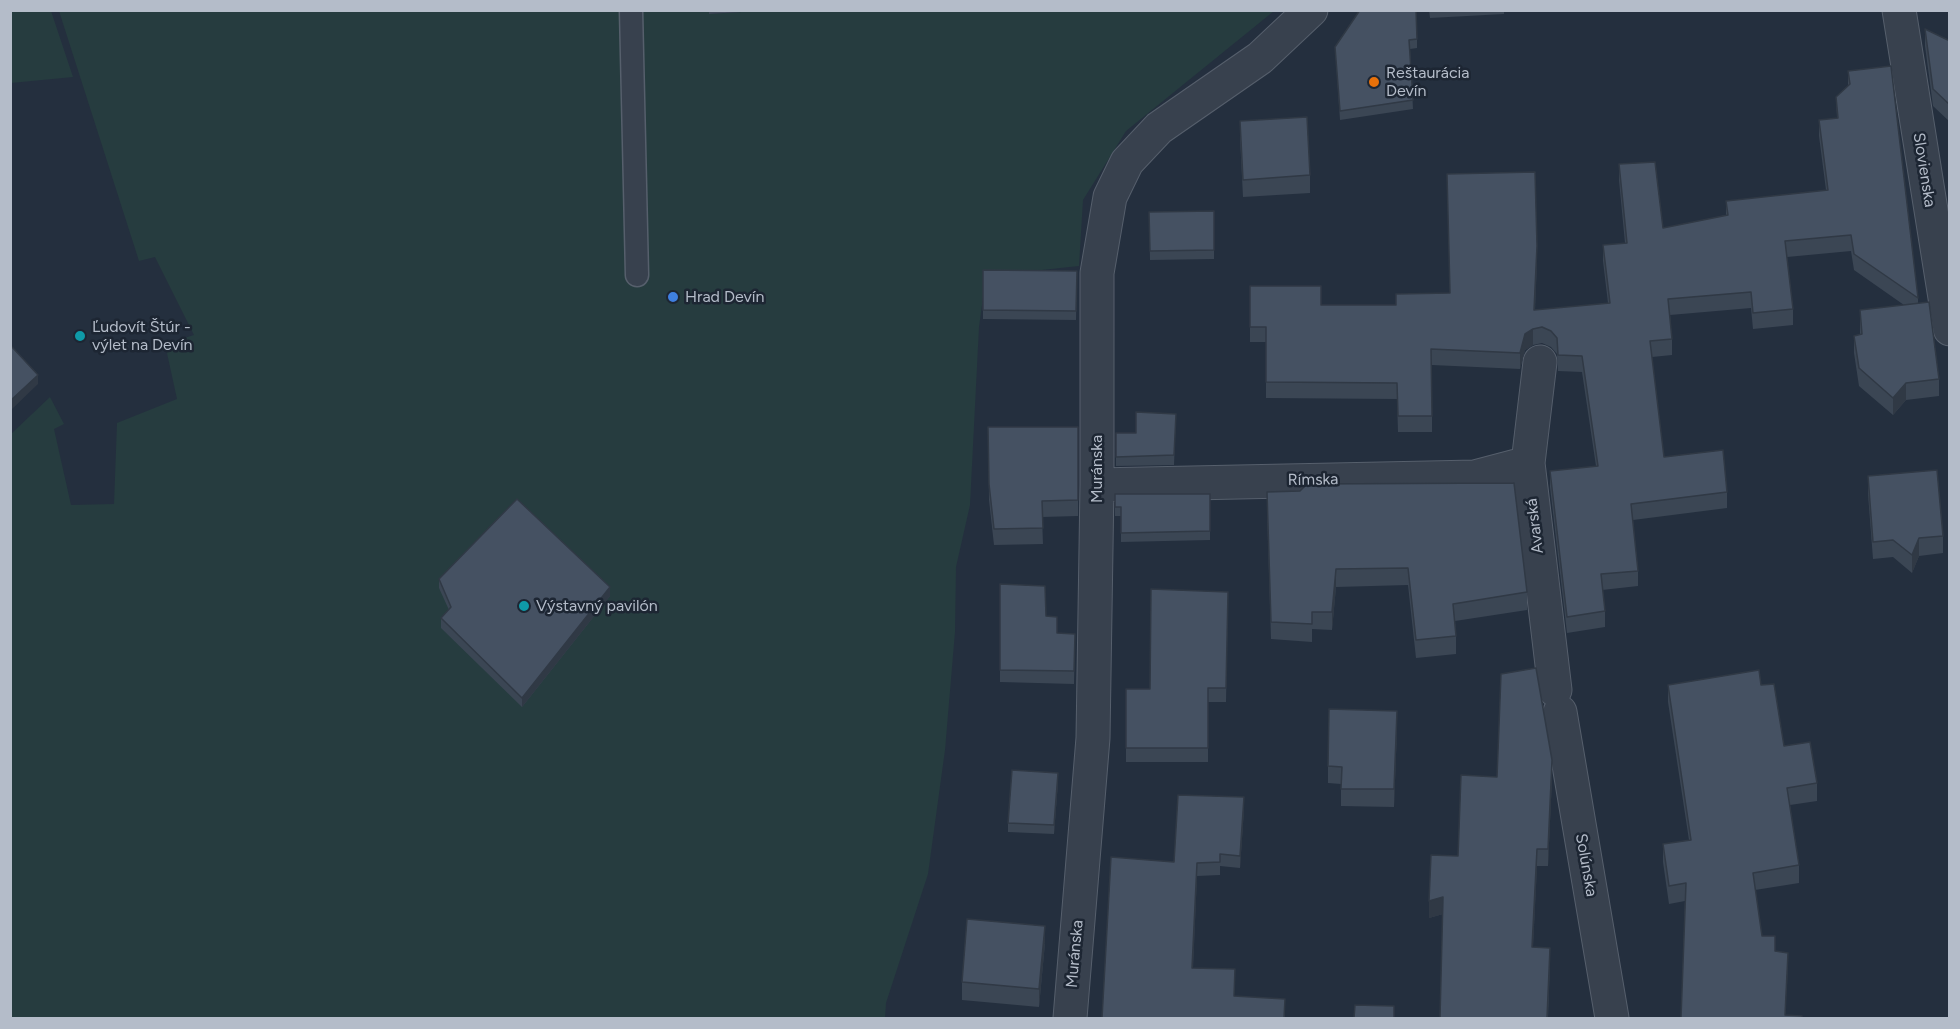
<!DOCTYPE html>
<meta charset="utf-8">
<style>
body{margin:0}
#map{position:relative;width:1960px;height:1029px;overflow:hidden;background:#242f3e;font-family:Figtree,sans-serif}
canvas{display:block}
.frame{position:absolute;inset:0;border:12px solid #b4bcc9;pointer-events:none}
</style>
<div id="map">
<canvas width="1960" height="1029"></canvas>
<div class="frame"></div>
</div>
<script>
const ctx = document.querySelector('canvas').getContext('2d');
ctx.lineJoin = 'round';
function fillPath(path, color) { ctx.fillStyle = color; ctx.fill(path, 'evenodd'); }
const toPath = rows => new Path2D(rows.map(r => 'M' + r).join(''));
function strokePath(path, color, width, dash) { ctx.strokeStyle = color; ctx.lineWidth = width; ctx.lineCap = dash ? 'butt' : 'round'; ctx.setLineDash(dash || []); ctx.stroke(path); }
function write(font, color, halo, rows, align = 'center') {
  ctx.font = font + ' Figtree,sans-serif'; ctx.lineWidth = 5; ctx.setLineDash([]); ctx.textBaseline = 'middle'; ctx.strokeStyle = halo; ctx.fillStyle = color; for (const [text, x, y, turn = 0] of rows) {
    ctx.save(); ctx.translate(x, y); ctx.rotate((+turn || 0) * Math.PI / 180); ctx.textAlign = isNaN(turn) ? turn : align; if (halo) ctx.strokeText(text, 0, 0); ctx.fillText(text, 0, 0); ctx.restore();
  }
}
fillPath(toPath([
 [11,10,51,11,73,77,11,83],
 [709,10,709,14,772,10,1274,11,1126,131,1083,200,1079,266,986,276,979,327,970,505,956,567,955,632,945,750,928,874,886,1003,885,1018,11,1018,11,434,50,397,64,424,54,429,71,505,114,504,117,423,177,399,165,344,194,335,155,257,139,261,59,11]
]), '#263c3f');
const lane = toPath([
 [631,10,637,275]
]);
const street = toPath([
 [1899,10,1950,329],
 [1540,362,1528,463,1555,690],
 [1097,485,1475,477,1528,463],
 [1560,712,1612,1018],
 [1070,1018,1093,738,1097,485,1097,273,1110,197,1127,162,1159,128,1260,58,1311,10]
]);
strokePath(lane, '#565f6c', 25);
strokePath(street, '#565f6c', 35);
strokePath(lane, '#38414e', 22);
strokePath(street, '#38414e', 33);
fillPath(toPath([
 [709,10,772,10,709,14],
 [1429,10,1504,10,1504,14,1430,18],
 [1925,29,1950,41,1950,122,1933,106,1925,46],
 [1417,39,1417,48,1410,49,1413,109,1340,120,1335,47],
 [1848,71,1918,298,1918,303,1939,379,1939,396,1906,400,1893,415,1859,386,1854,353,1854,336,1860,334,1860,310,1904,305,1854,270,1851,251,1787,257,1793,309,1793,325,1753,329,1751,308,1670,315,1672,339,1672,355,1652,357,1664,457,1727,492,1727,508,1633,520,1638,571,1638,586,1602,590,1605,611,1605,627,1567,633,1550,487,1550,471,1596,466,1582,372,1558,371,1557,354,1551,347,1542,343,1533,345,1525,350,1520,369,1432,365,1432,432,1398,432,1397,399,1266,398,1266,342,1250,342,1250,286,1321,305,1396,305,1450,293,1447,174,1537,262,1535,310,1608,303,1603,261,1603,245,1625,243,1619,180,1619,164,1663,228,1726,215,1726,201,1826,190,1819,136,1819,120,1837,118,1836,97,1848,86],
 [1240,121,1310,175,1310,193,1243,197,1240,138],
 [1214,211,1214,259,1150,260,1149,212],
 [983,270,1077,271,1076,320,983,319],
 [1176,414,1174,465,1116,466,1116,433,1136,433],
 [988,427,1078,427,1078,516,1042,517,1043,544,994,545,989,500],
 [1868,476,1943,536,1943,553,1919,556,1912,573,1893,557,1873,559,1868,494],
 [1115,494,1210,494,1210,540,1121,542,1121,516,1115,516],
 [1267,510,1527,592,1527,610,1455,621,1456,636,1456,654,1416,658,1408,585,1336,587,1332,630,1312,629,1312,642,1271,639],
 [439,579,610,596,522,707,441,628,441,618,449,610,439,588],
 [1000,584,1046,616,1057,633,1075,634,1074,684,1000,682],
 [1228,592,1226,702,1208,702,1208,762,1126,762,1126,689,1150,689],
 [1668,685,1761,685,1784,746,1817,783,1817,801,1790,805,1799,865,1799,883,1755,890,1762,936,1775,951,1788,970,1681,1018,1685,901,1669,904,1663,862,1663,844,1689,840,1668,702],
 [1397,729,1394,807,1341,806,1341,784,1328,783,1328,766],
 [1552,778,1548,866,1537,866,1533,947,1550,965,1548,1018,1440,1018,1443,914,1429,918,1458,856],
 [1058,782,1054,834,1008,832,1008,823],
 [1244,809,1240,868,1220,866,1220,875,1197,876,1193,968,1234,996,1285,999,1285,1018,1102,1018,1174,862],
 [1045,943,1039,1007,962,1000,962,982]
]), '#3b4654');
fillPath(toPath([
 [1537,246,1537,262,1534,326,1534,310],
 [1533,329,1533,345,1525,350,1520,369,1520,353,1525,334],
 [38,375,38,384,10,411,10,401],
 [1906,383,1906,400,1893,415,1893,398],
 [1919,538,1919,556,1912,573,1912,555],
 [1336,569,1336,587,1332,630,1332,612],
 [610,587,610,596,522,707,522,698],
 [1397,711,1397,729,1394,807,1394,789],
 [1552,760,1552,778,1548,866,1548,849],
 [1058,773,1058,782,1054,834,1054,825],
 [1244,797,1244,809,1240,868,1240,856],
 [1537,849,1537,866,1532,964,1532,947],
 [1197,863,1197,876,1192,980,1192,968],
 [1443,897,1443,914,1429,918,1429,901],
 [1045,926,1045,943,1039,1007,1039,989],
 [1550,948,1550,965,1547,1018],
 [1788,953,1788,970,1785,1018]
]), '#303945');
const building = toPath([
 [1360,10,1416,10,1417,39,1409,40,1413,100,1340,111,1335,47,1360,10],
 [1925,29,1950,41,1950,105,1933,89,1925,29],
 [1891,66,1918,298,1854,254,1851,235,1785,241,1793,309,1753,313,1751,292,1668,299,1672,339,1650,341,1664,457,1723,450,1727,492,1631,504,1638,571,1601,574,1605,611,1567,617,1550,471,1598,466,1582,356,1558,355,1557,338,1551,331,1542,327,1533,329,1525,334,1520,353,1431,349,1432,416,1398,416,1397,383,1266,382,1266,327,1250,327,1250,286,1321,286,1321,305,1396,305,1396,294,1450,293,1447,174,1535,172,1537,246,1534,310,1610,303,1603,245,1627,243,1619,164,1655,162,1663,228,1728,215,1726,201,1828,190,1819,120,1838,118,1836,97,1850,84,1848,71,1891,66],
 [1307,117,1310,175,1243,180,1240,121,1307,117],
 [1214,211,1214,250,1150,251,1149,212,1214,211],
 [983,270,1077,271,1076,311,983,310,983,270],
 [1929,302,1939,379,1906,383,1893,398,1859,368,1854,336,1862,334,1860,310,1929,302],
 [12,347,38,375,10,401,10,348,12,347],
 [1136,412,1176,414,1174,455,1116,457,1116,433,1136,433,1136,412],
 [988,427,1078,427,1078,500,1042,501,1043,528,994,529,989,484,988,427],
 [1937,470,1943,536,1919,538,1912,555,1893,540,1873,542,1868,476,1937,470],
 [1514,483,1527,592,1453,604,1456,636,1416,640,1408,568,1336,569,1332,612,1312,612,1312,624,1271,622,1267,492,1300,491,1307,484,1514,483],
 [1115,494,1210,494,1210,531,1121,533,1121,507,1115,507,1115,494],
 [517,499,610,587,522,698,441,618,451,607,439,579,517,499],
 [1000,584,1045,586,1046,616,1057,617,1057,633,1075,634,1074,671,1000,670,1000,584],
 [1151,589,1228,592,1226,688,1208,688,1208,748,1126,748,1126,689,1150,689,1151,589],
 [1536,668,1552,760,1548,849,1537,849,1532,947,1550,948,1547,1018,1440,1018,1443,897,1429,901,1431,855,1458,856,1461,775,1497,777,1501,674,1536,668],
 [1759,670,1761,685,1774,684,1784,746,1810,742,1817,783,1787,788,1799,865,1753,873,1762,936,1775,936,1775,951,1788,953,1785,1015,1802,1016,1802,1018,1681,1018,1686,883,1669,886,1663,844,1691,840,1668,685,1759,670],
 [1329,709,1397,711,1394,789,1341,789,1342,767,1328,766,1329,709],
 [1012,770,1058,773,1054,825,1008,823,1012,770],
 [1178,795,1244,797,1240,856,1220,854,1220,862,1197,863,1192,968,1235,969,1234,996,1285,999,1284,1018,1102,1018,1111,857,1174,862,1178,795],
 [967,919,1045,926,1039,989,962,982,967,919],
 [1355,1005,1394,1006,1394,1018,1354,1018,1355,1005]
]);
fillPath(building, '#455162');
strokePath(building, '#303945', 1.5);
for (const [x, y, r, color] of [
 [1374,82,6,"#e8710a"],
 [673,297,6,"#3f7fe0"],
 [80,336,6,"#0f9aa8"],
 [524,606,6,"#0f9aa8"]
]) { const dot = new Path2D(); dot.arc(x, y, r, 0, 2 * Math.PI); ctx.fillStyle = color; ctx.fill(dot); strokePath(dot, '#1d2633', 2); }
write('16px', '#b4bcc9', '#1d2633', [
 ["Reštaurácia",1386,73],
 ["Devín",1386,91],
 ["Hrad Devín",685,297],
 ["Ľudovít Štúr -",92,327],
 ["výlet na Devín",92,345],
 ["Výstavný pavilón",536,606]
], 'left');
write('16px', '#b4bcc9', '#1d2633', [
 ["Slovienska",1924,170,81],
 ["Muránska",1097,469,-90],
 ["Rímska",1313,480,-1],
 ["Avarská",1535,526,-97],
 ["Solúnska",1586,865,80],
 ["Muránska",1075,954,-85]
]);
</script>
